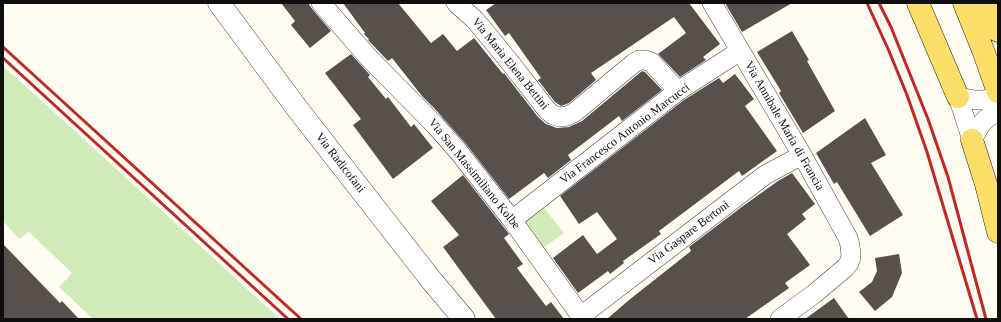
<!DOCTYPE html>
<style>
body{margin:0}
#map{position:relative;width:1001px;height:322px;overflow:hidden;background:#fffdf1;font-family:"Times New Roman",serif}
canvas{display:block}
.frame{position:absolute;inset:0;border:4px solid #0f0f0f;pointer-events:none}
</style>
<div id="map">
<canvas width="1001" height="322"></canvas>
<div class="frame"></div>
</div>
<script>
const ctx = document.querySelector('canvas').getContext('2d');
ctx.lineJoin = 'round';
function fillPath(path, color) { ctx.fillStyle = color; ctx.fill(path, 'evenodd'); }
const toPath = rows => new Path2D(rows.map(r => 'M' + r).join(''));
function strokePath(path, color, width, dash) { ctx.strokeStyle = color; ctx.lineWidth = width; ctx.lineCap = dash ? 'butt' : 'round'; ctx.setLineDash(dash || []); ctx.stroke(path); }
function write(font, color, halo, rows, align = 'center') {
  ctx.font = font + ' "Times New Roman",serif'; ctx.lineWidth = 4; ctx.setLineDash([]); ctx.textBaseline = 'middle'; ctx.strokeStyle = halo; ctx.fillStyle = color; for (const [text, x, y, turn = 0] of rows) {
    ctx.save(); ctx.translate(x, y); ctx.rotate((+turn || 0) * Math.PI / 180); ctx.textAlign = isNaN(turn) ? turn : align; if (halo) ctx.strokeText(text, 0, 0); ctx.fillText(text, 0, 0); ctx.restore();
  }
}
fillPath(toPath([
 [3,66,53,111,280,319,93,319,59,287,72,273,29,232,19,239,3,221],
 [541,204,564,233,542,249,519,220]
]), '#d0eaba');
fillPath(toPath([
 [281,3,308,3,313,10,331,31,310,48,291,25,295,21],
 [343,3,398,3,431,43,443,34,457,51,474,38,503,74,504,73,538,117,546,124,557,128,569,127,582,121,642,71,645,72,662,90,622,121,619,116,568,155,571,160,548,178,544,173,509,199,466,144,435,109,422,96,392,58,388,61,368,40,369,39,364,34,365,33],
 [496,3,689,3,720,44,703,57,706,60,680,77,658,54,686,33,674,17,591,73,596,80,569,103,561,106,555,102,538,80,541,78,509,33,505,36,486,10],
 [725,3,792,3,742,32],
 [792,31,809,60,807,61,835,111,803,133,779,93,781,91,757,52],
 [351,54,370,75,368,77,386,99,388,97,411,127,414,124,433,148,393,179,353,125,361,119,325,73],
 [735,74,754,99,745,106,777,151,742,176,739,171,659,231,661,234,623,261,624,263,610,274,608,271,578,293,553,258,583,235,597,254,617,239,597,212,579,224,560,196,684,100,719,78,723,83],
 [865,118,886,155,871,163,903,215,870,236,837,182,834,184,816,153],
 [792,173,815,204,802,214,806,219,787,234,810,265,785,283,789,288,745,319,607,319,629,300,691,251,689,247,743,206,778,181],
 [463,175,509,234,504,238,523,264,517,268,546,306,551,302,564,319,496,319,443,247,459,235,431,201],
 [3,244,60,303,62,301,79,319,3,319],
 [899,254,902,273,892,297,875,311,859,292,872,282,877,271,875,258],
 [834,298,849,319,805,319]
]), '#58514b');
const minor = toPath([
 [321,3,369,58,435,125,458,151,512,220,583,319],
 [456,3,475,20,486,33,512,65,547,110,553,115,560,117,567,116,575,112,611,82,634,63,639,60,645,60,651,62,678,91],
 [712,3,802,155,848,238,850,245,851,257,849,263,845,268,814,294,780,319],
 [958,97,972,140],
 [958,97,975,100,983,100,998,98],
 [972,140,981,124,986,119,992,115,998,112],
 [512,220,678,91,740,51],
 [581,316,765,175,802,155]
]);
const tertiary = toPath([
 [219,3,296,107,432,281,464,319]
]);
const primary = toPath([
 [918,3,958,97],
 [964,3,983,50,998,92],
 [987,3,998,31],
 [972,140,986,184,998,232]
]);
strokePath(minor, '#424242', 20);
strokePath(tertiary, '#424242', 23);
strokePath(primary, '#202020', 23);
strokePath(minor, '#fff', 19);
strokePath(tertiary, '#fff', 22);
strokePath(primary, '#fade67', 22);
strokePath(toPath([
 [867,3,889,51,907,95,927,152,977,319],
 [879,3,891,27,928,119,948,177,986,319],
 [3,47,301,319],
 [3,58,288,319]
]), '#c22625', 3);
write('12px', '#0f0f0f', '#fff', [
 ["Via Maria Elena Bettini",510,64,51],
 ["Via Annibale Maria di Francia",784,126,60],
 ["Via Francesco Antonio Marcucci",625,134,-37],
 ["Via Radicofani",340,163,52],
 ["Via San Massimiliano Kolbe",474,174,51],
 ["Via Gaspare Bertoni",689,233,-37]
]);
</script>
